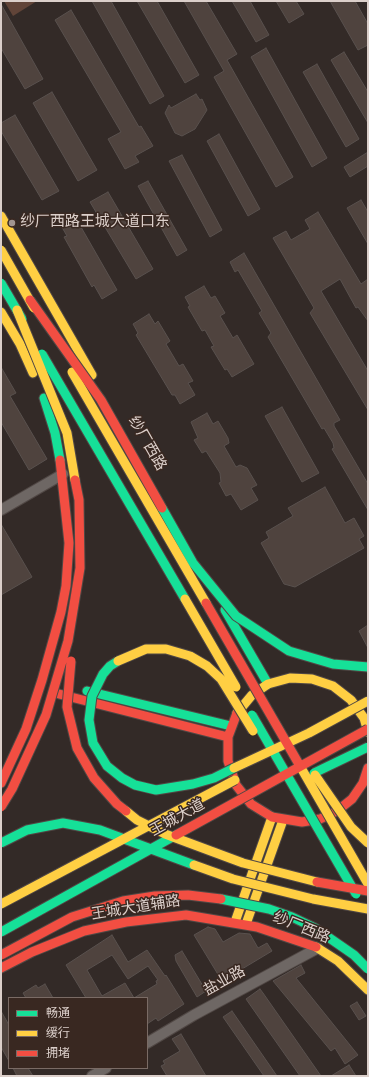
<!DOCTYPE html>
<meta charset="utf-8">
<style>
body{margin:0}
#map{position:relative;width:369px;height:1077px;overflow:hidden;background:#332a27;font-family:Spectral,"Noto Sans SC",serif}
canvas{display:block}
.frame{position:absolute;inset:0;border:2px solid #dbcfca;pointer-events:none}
.legend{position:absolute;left:8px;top:997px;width:140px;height:72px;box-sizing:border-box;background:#392821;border:1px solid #7a6b65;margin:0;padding:5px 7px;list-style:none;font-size:12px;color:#dbcfca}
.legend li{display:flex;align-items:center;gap:8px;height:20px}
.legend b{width:20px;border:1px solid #7a6b65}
</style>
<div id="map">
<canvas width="369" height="1077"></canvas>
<div class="frame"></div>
<ul class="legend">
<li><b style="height:5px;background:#16e098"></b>畅通</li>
<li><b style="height:5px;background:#ffcf43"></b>缓行</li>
<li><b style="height:5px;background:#f24e42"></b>拥堵</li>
</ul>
</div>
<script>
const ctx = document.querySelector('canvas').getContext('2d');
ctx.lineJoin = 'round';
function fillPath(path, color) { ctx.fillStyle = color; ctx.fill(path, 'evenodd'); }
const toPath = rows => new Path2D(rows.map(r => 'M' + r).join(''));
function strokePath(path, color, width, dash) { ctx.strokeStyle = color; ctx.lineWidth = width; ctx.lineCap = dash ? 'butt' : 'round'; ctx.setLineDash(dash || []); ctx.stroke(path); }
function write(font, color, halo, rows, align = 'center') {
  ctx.font = font + ' Spectral,"Noto Sans SC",serif'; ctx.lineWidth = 3; ctx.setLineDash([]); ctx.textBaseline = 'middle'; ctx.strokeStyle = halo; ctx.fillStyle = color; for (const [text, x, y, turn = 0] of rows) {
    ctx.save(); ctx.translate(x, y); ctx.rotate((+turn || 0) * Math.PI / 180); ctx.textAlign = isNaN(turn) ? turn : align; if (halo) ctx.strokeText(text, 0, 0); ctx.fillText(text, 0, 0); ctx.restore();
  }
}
fillPath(toPath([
 [4,1,37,1,13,16]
]), '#614438');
const building = toPath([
 [92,1,111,1,164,96,150,104,92,1],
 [137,1,157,1,199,75,185,83,137,1],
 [184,1,206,1,237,54,227,60,293,177,276,187,214,77,224,71,184,1],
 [232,1,250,1,269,35,256,42,232,1],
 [276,1,296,1,304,14,289,23,276,1],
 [330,1,355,1,368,24,368,45,358,50,330,1],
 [1,4,43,79,25,89,1,48,1,4],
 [71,10,139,127,141,126,153,146,135,156,139,162,125,169,108,139,121,132,55,20,71,10],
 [266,48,327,158,312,167,251,57,266,48],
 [344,52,368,92,368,123,331,60,344,52],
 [317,64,359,139,346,147,303,72,317,64],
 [52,92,97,170,78,181,33,103,52,92],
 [196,94,200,100,202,99,207,110,195,129,182,136,175,133,165,113,169,105,171,108,196,94],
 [15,115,59,191,42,200,1,131,1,123,15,115],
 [219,134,260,209,248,216,207,141,219,134],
 [368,152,368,166,350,177,344,167,368,152],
 [182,155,222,230,210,237,169,161,182,155],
 [148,181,187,250,177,256,138,186,148,181],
 [108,192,153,269,136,279,90,202,108,192],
 [361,200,368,212,368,244,347,208,361,200],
 [318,212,361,284,368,279,368,321,358,307,356,308,340,279,321,291,368,371,368,410,310,313,314,308,273,238,286,231,291,240,310,229,305,220,318,212],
 [73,213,117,290,102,299,94,285,92,287,64,237,67,236,59,222,73,213],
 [244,253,340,420,334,423,334,426,368,484,368,510,332,449,334,448,333,443,324,428,322,429,268,337,271,333,259,313,262,311,238,270,235,272,230,262,244,253],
 [204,286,211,298,215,296,225,313,220,316,233,338,237,335,254,364,232,377,227,369,225,370,211,347,214,346,205,330,202,331,188,307,190,306,185,297,204,286],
 [149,314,155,324,158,321,170,341,166,344,179,366,183,364,193,381,188,383,195,395,180,404,175,395,172,395,136,335,138,333,133,324,149,314],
 [1,367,16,393,10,396,47,459,29,470,1,422,1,367],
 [282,407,319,473,302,482,265,416,282,407],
 [207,413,213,424,218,421,228,438,229,443,224,446,236,467,240,465,247,468,257,485,251,488,258,500,241,510,231,494,226,496,219,483,221,482,220,473,206,451,202,453,194,440,198,438,191,422,207,413],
 [325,487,345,523,354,518,364,536,359,539,364,548,295,587,284,584,261,543,269,538,266,532,293,516,288,508,325,487],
 [1,524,32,577,1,595,1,524],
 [368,625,368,648,359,631,368,625],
 [208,927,215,929,223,942,239,933,250,934,258,948,267,943,272,951,222,981,194,935,208,927],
 [112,935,128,962,147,950,165,976,166,975,184,1004,158,1021,156,1018,147,1024,147,998,134,998,157,984,156,981,158,980,148,966,128,979,112,955,87,970,102,996,125,983,134,998,86,998,66,965,112,935],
 [182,951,206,991,197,997,176,961,175,955,182,951],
 [301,965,305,973,296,978,358,1055,345,1064,335,1048,331,1051,273,981,301,965],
 [45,984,53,998,26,998,23,993,36,985,38,988,45,984],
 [260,989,263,993,321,1076,300,1076,246,999,260,989],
 [357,1002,366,1016,359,1020,350,1006,357,1002],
 [1,1011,9,1025,9,1061,1,1047,1,1011],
 [232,1011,277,1076,264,1076,223,1017,232,1011],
 [181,1034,200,1066,206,1076,167,1076,161,1066,165,1064,163,1061,180,1051,172,1039,181,1034],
 [349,1065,356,1076,331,1076,349,1065],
 [13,1068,28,1068,33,1076,17,1076,13,1068]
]);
fillPath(building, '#4f433e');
strokePath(building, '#59514e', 1);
const street = toPath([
 [1,510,63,474],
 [147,1043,194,1015,318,948],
 [92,1076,106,1068]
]);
const fast = toPath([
 [44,398,55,433,60,460],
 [225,610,268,684],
 [87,691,231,726]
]);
const slow = toPath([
 [1,216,92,375],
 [1,312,20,344,33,373],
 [237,713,252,695,268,684,290,678,312,679,333,686,351,700,364,718,368,732],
 [235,922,272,817],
 [246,924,283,820],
 [316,947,338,961,368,990]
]);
const jam = toPath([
 [59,694,228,737],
 [237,713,228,737,228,761,236,785,251,804,272,817,302,822,320,819,337,811,352,799,363,783,368,768],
 [1,783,26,729,42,680,61,612,66,586,69,543,60,460],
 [1,968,32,952,84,931,126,922,186,915,257,927,316,947]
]);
strokePath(street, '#514845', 12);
strokePath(fast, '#514845', 11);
strokePath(slow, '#514845', 11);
strokePath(jam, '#514845', 11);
strokePath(street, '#6e6764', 10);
strokePath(fast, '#16e098', 9);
strokePath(slow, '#ffcf43', 9);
strokePath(jam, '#f24e42', 9);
const fastBridge = toPath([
 [1,283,22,319],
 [42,354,185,599],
 [162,508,193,563,236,616,289,651,333,664,368,667],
 [118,661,110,666,103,674,92,696,89,720,93,743,107,766,122,778,135,785,156,790,193,784,214,778,234,768],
 [252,715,356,894],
 [314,773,368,747],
 [1,843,27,830,63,823,100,830,194,865],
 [221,899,269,909,292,917,315,928,354,955,368,969],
 [1,932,176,835]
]);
const slowBridge = toPath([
 [1,250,34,308],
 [17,310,67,433,75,480],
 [72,372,206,603],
 [185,599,236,687],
 [118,661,146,649,166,649,190,656,207,666,221,679,253,731],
 [300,766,368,884],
 [234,768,309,733,368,701],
 [315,775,351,827,368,843],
 [126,811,137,820,165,834,243,863,317,882],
 [194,865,233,879,313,899,368,909],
 [1,904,235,780]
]);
const jamBridge = toPath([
 [30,300,101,400,162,508],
 [206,603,300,766],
 [71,661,67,707,77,748,94,778,117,804,126,811],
 [1,807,12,789,46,715,68,641,80,568,79,500,75,480],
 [176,835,368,729],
 [317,882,368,891],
 [1,955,72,917,123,901,155,896,188,895,221,899]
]);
strokePath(fastBridge, '#514845', 11, []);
strokePath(slowBridge, '#514845', 11, []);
strokePath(jamBridge, '#514845', 11, []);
strokePath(fastBridge, '#16e098', 9);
strokePath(slowBridge, '#ffcf43', 9);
strokePath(jamBridge, '#f24e42', 9);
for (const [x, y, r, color] of [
 [12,223,4,"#a09591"]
]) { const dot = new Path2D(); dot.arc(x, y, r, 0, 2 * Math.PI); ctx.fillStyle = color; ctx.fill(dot); strokePath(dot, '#392821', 1.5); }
write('15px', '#dbcfca', '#392821', [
 ["纱厂西路王城大道口东",20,223]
], 'left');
write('15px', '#dbcfca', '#392821', [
 ["纱厂西路",146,444,60],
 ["王城大道",178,819,-29],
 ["王城大道辅路",136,909,-9],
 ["纱厂西路",301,929,22],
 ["盐业路",225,982,-29]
]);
</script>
